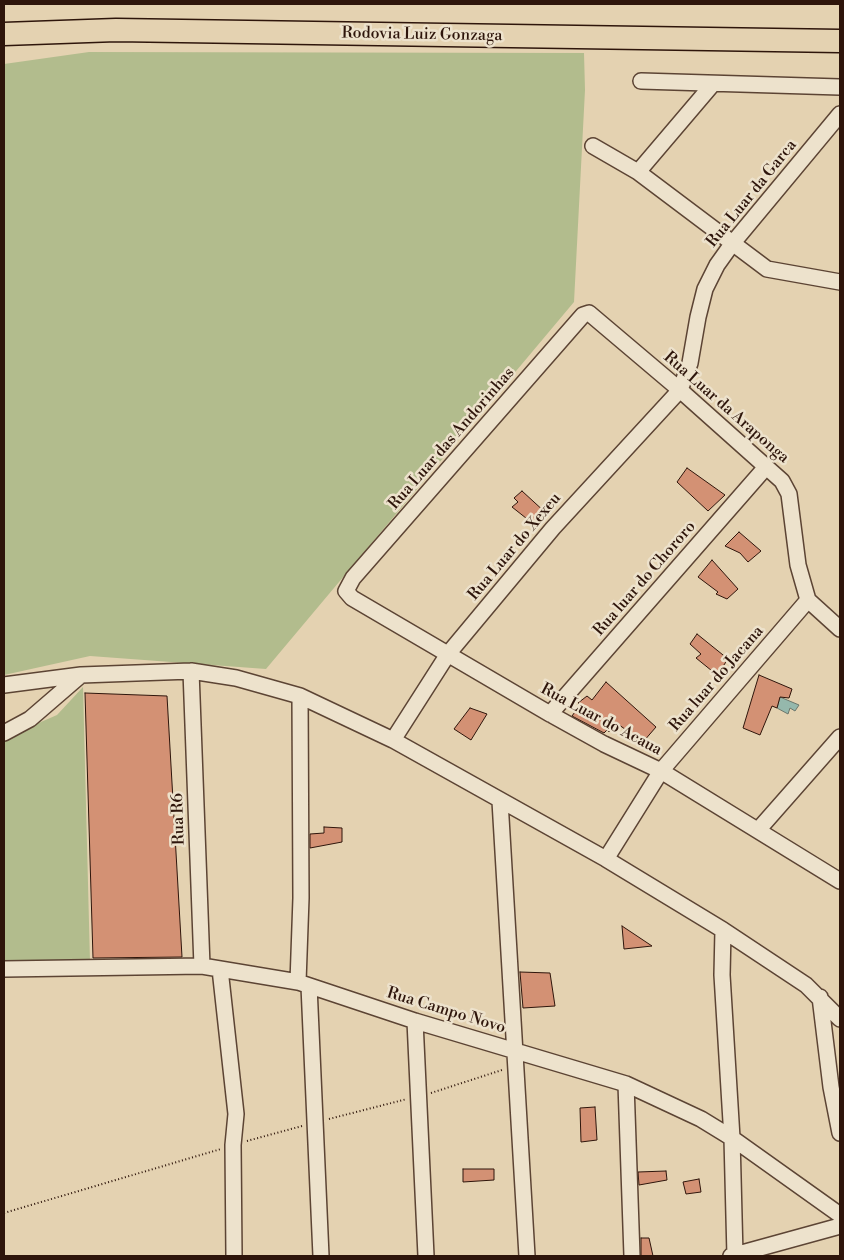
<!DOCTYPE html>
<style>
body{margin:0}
#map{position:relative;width:844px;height:1260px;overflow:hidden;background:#e4d2b1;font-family:"Libre Bodoni",serif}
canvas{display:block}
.frame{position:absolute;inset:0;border:5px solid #2e150b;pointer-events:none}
</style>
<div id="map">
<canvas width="844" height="1260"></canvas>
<div class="frame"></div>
</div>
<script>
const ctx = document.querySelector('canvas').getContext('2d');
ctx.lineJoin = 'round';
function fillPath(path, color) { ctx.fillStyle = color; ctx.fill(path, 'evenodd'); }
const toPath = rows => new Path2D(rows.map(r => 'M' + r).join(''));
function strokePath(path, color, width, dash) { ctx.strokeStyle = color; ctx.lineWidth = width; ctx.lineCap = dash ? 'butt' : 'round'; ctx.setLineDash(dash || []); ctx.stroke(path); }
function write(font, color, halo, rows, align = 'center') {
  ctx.font = font + ' "Libre Bodoni",serif'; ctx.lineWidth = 5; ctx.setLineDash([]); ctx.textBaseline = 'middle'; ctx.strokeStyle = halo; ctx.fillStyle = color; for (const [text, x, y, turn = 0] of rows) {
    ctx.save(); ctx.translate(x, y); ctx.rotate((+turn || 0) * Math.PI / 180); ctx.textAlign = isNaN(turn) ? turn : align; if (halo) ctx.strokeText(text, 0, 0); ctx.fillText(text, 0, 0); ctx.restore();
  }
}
fillPath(toPath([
 [89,52,584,53,585,90,574,302,266,669,90,656,4,675,4,64],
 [83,687,90,962,4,964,4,738,57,715]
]), '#b2bc8d');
const water = toPath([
 [780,697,799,705,795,711,790,708,788,714,777,708,780,697]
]);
fillPath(water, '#95b8ac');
strokePath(water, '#6c776c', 1);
const building = toPath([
 [687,468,725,495,708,511,677,482,687,468],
 [522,491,546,513,536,526,512,507,518,502,514,498,522,491],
 [739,532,761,551,748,562,740,553,725,546,739,532],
 [712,560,738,589,727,599,716,594,718,592,698,577,712,560],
 [697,634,728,659,717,675,696,658,701,654,690,644,697,634],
 [759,675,792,689,789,698,780,697,777,708,772,706,760,735,743,728,759,675],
 [606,682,656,727,643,742,615,722,609,732,607,730,604,733,572,716,580,705,578,703,587,696,592,700,606,682],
 [85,693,167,696,182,957,93,958,85,693],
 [470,708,487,714,471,740,454,729,470,708],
 [324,827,342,828,342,842,310,848,310,834,324,833,324,827],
 [622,926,652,946,624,949,622,926],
 [520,972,550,973,555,1006,523,1008,520,972],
 [595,1107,597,1140,581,1142,580,1108,595,1107],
 [463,1169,494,1169,494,1180,463,1182,463,1169],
 [666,1171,667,1180,639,1185,638,1172,666,1171],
 [699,1179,701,1192,686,1194,683,1182,699,1179],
 [641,1238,649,1238,653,1256,641,1256,641,1238]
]);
fillPath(building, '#d39174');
strokePath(building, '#2e150b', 1);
const minor = toPath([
 [641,81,840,87],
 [593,146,638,172,767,269,840,282],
 [638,172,712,85],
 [840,629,808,600,798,565,789,494,782,481,680,390,589,313,583,315,353,578,346,591,352,598,550,714,604,744,661,771,840,881],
 [191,671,202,966],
 [4,685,81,675,191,671,236,678,300,696,393,740,606,859,723,930,806,985,840,1019],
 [550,714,766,467],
 [4,733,30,719,81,675],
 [393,740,448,654,553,528,680,390,690,363,698,317,705,289,717,265,732,244,840,114],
 [500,801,527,1256],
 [759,829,840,737],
 [606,859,661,771,808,600],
 [723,930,722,975,732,1138,735,1256],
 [4,969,202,966,298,982,415,1021,626,1084,701,1119,732,1138,840,1215],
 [220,969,236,1114,233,1145,234,1256],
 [298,982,301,898,300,696],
 [309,986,321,1256],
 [820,997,831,1087,840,1133],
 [415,1021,426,1256],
 [626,1084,632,1256],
 [731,1256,840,1226]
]);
const highway = toPath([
 [4,34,116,30,840,41]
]);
strokePath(minor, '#5c4434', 18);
strokePath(highway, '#2e150b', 25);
strokePath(toPath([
 [431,1093,502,1070],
 [329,1119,407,1099],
 [247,1141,302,1126],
 [4,1213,221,1149]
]), '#2e150b', 2, [1, 2.5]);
strokePath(minor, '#ede2cc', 15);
strokePath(highway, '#e4d2b1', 22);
write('16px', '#2e150b', '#ede2cc', [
 ["Rodovia Luiz Gonzaga",422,35,1],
 ["Rua Luar da Garca",752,194,-51],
 ["Rua Luar da Araponga",726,408,41],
 ["Rua Luar das Andorinhas",452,439,-49],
 ["Rua Luar do Xexeu",515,547,-50],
 ["Rua luar do Chororo",645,579,-49],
 ["Rua luar do Jacana",717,679,-49],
 ["Rua Luar do Acaua",601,720,28],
 ["Rua R6",179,819,-92],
 ["Rua Campo Novo",446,1011,17]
]);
</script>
